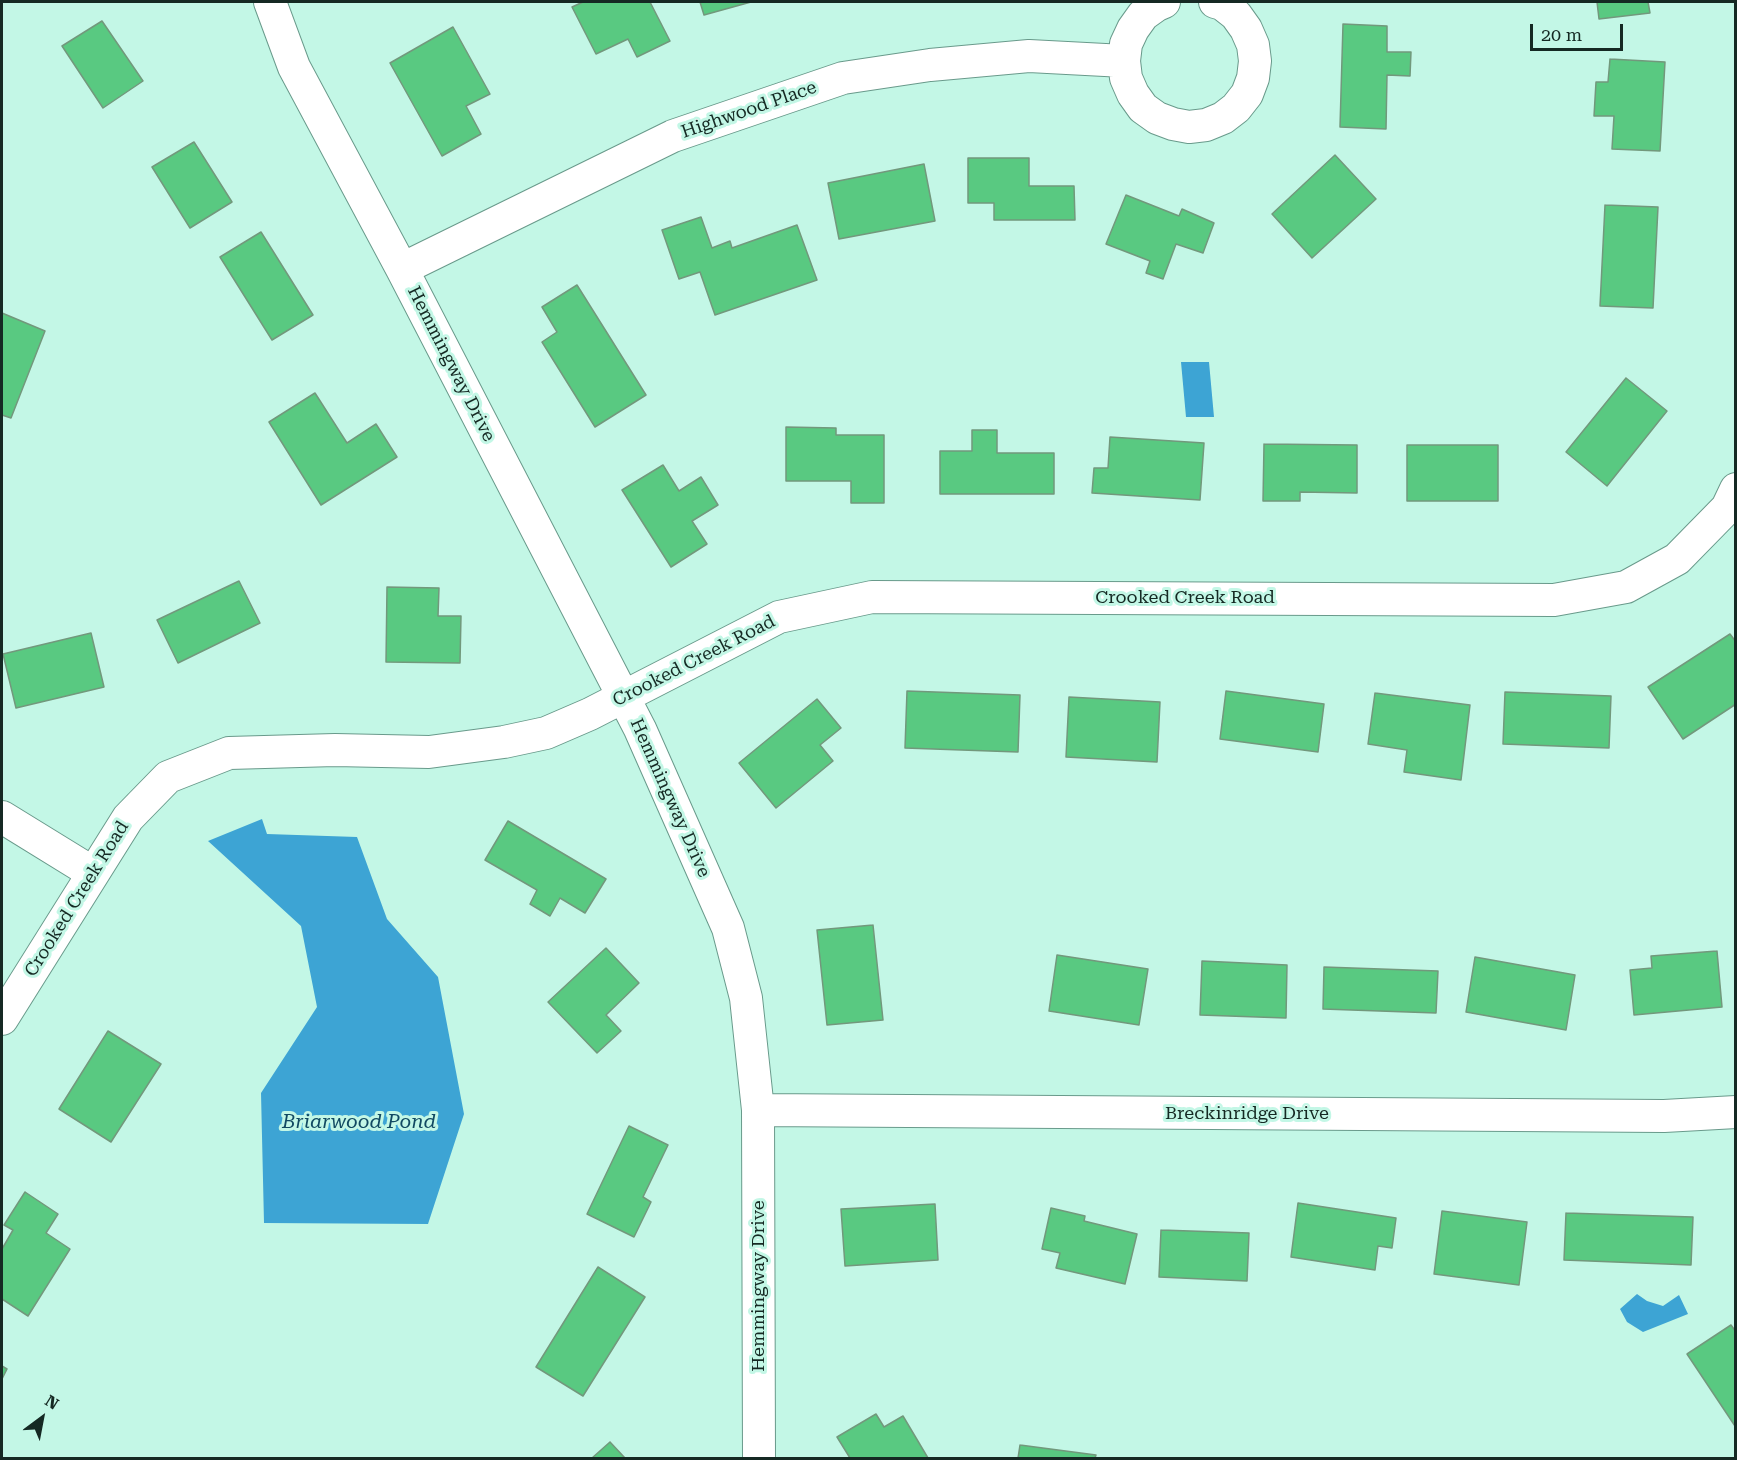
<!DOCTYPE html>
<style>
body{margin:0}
#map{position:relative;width:1737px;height:1460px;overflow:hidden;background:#c3f7e6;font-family:"Roboto Serif",serif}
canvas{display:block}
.frame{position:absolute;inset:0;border:3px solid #152923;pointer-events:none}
.north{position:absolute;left:12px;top:1388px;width:60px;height:60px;-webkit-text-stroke:4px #c3f7e6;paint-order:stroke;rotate:32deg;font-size:16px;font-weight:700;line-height:24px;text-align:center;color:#152923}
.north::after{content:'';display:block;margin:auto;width:21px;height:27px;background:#152923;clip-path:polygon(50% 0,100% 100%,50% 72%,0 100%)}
.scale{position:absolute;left:1530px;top:24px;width:93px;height:27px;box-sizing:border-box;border:3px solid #152923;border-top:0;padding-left:8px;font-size:18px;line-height:21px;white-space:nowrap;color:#152923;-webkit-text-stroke:4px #c3f7e6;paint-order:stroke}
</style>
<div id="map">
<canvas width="1737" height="1460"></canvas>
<div class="frame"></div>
<div class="north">N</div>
<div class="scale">20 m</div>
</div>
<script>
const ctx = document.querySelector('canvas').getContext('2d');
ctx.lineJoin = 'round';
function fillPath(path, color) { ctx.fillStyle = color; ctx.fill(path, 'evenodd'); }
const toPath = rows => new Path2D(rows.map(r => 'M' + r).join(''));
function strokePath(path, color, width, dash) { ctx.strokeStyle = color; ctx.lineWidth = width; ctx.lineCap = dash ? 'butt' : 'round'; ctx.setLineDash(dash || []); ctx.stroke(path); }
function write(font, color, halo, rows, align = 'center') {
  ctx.font = font + ' "Roboto Serif",serif'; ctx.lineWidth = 6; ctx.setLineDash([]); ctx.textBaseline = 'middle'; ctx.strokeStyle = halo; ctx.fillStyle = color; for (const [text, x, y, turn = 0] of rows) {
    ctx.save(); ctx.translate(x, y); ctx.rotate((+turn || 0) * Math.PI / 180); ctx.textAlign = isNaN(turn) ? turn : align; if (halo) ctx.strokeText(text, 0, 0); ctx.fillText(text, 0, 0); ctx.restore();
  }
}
fillPath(toPath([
 [1181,362,1209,362,1214,417,1186,417],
 [262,819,267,834,357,837,387,919,438,977,464,1114,428,1224,264,1223,261,1093,317,1007,301,926,208,841],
 [1637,1294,1647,1301,1663,1306,1679,1295,1688,1314,1643,1332,1627,1322,1620,1309]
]), '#3da4d4');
const building = toPath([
 [583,2,650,2,670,41,637,57,628,39,596,54,572,7,583,2],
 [700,2,751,2,704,15,700,2],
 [1597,2,1648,2,1650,13,1599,19,1597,2],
 [102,21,143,81,103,108,62,46,102,21],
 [1343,24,1387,26,1387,52,1411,52,1410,76,1387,75,1386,129,1340,127,1343,24],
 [453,27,490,94,466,106,481,134,442,156,390,63,453,27],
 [1610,59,1665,62,1660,151,1612,149,1614,116,1594,116,1596,82,1608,82,1610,59],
 [194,142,232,202,190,228,152,167,194,142],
 [1335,155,1376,199,1312,258,1272,214,1335,155],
 [968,158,1029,158,1029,186,1074,186,1075,220,994,220,994,203,968,203,968,158],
 [924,164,935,221,839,239,828,183,924,164],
 [1126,195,1179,216,1182,209,1214,223,1203,253,1176,244,1163,279,1146,273,1150,261,1106,244,1126,195],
 [1605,205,1658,207,1653,308,1600,306,1605,205],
 [701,217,712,248,730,241,732,248,797,225,817,280,715,315,700,272,679,279,662,230,701,217],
 [261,232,313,315,272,340,220,257,261,232],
 [577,285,646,395,595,427,542,342,557,332,542,307,577,285],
 [2,313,45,331,11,418,2,415,2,313],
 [1626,378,1667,411,1607,486,1566,452,1626,378],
 [315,393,347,443,376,424,397,457,321,505,269,422,315,393],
 [786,427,836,428,836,435,884,435,884,503,851,503,851,481,786,481,786,427],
 [972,430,997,430,997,453,1054,453,1054,494,940,494,940,451,972,451,972,430],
 [1110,437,1204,443,1200,500,1092,493,1094,468,1108,468,1110,437],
 [1264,444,1357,445,1357,493,1300,492,1300,501,1263,501,1264,444],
 [1407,445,1498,445,1498,501,1407,501,1407,445],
 [663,465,679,491,701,477,718,505,692,521,707,544,671,567,622,490,663,465],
 [239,581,260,623,178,663,157,620,239,581],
 [387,587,439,588,438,616,461,616,460,663,386,662,387,587],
 [91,633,104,687,16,708,3,654,91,633],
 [1730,634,1736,642,1736,704,1683,739,1648,687,1730,634],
 [907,691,1020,695,1018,752,905,748,907,691],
 [1226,691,1324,704,1318,752,1220,739,1226,691],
 [1505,692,1611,696,1609,748,1503,744,1505,692],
 [1375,693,1470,705,1461,780,1404,772,1407,750,1368,744,1375,693],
 [1069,697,1160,702,1157,762,1066,757,1069,697],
 [817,699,841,728,820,745,833,761,776,808,739,763,817,699],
 [508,821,606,879,585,913,560,898,550,916,530,904,537,890,485,860,508,821],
 [873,925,883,1020,827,1025,817,930,873,925],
 [606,948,639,983,606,1015,621,1031,597,1053,548,1002,606,948],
 [1717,951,1722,1007,1634,1015,1630,970,1652,968,1651,956,1717,951],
 [1057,955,1148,969,1139,1025,1049,1011,1057,955],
 [1475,957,1575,975,1566,1030,1466,1012,1475,957],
 [1202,961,1287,965,1286,1018,1200,1015,1202,961],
 [1324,967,1438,971,1436,1013,1323,1009,1324,967],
 [108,1031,161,1064,111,1142,59,1109,108,1031],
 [629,1126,668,1145,643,1197,651,1202,634,1237,587,1214,629,1126],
 [25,1192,58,1214,46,1233,70,1249,28,1316,2,1299,2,1249,13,1230,4,1225,25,1192],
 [1298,1203,1396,1218,1392,1248,1378,1246,1375,1270,1291,1257,1298,1203],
 [935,1204,938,1260,845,1266,841,1209,935,1204],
 [1051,1208,1085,1216,1084,1221,1137,1234,1125,1284,1056,1268,1060,1253,1042,1249,1051,1208],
 [1442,1211,1527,1222,1519,1285,1434,1274,1442,1211],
 [1566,1213,1693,1217,1691,1265,1564,1260,1566,1213],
 [1161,1230,1249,1233,1247,1281,1159,1277,1161,1230],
 [598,1267,645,1297,583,1396,536,1367,598,1267],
 [1731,1325,1736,1332,1735,1426,1687,1354,1731,1325],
 [2,1366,7,1369,2,1379,2,1366],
 [876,1414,884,1427,903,1416,928,1458,850,1458,837,1437,876,1414],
 [610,1442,625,1458,592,1458,610,1442],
 [1020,1445,1096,1455,1095,1458,1018,1458,1020,1445]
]);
fillPath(building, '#59c981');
strokePath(building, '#72987c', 1.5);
const minor = toPath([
 [270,2,294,67,402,269,640,729,728,928,746,998,758,1110,759,1458],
 [1164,2,1157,5,1143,15,1133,29,1126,44,1124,61,1126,78,1133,94,1143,108,1157,118,1173,124,1189,127,1206,125,1223,118,1236,108,1247,94,1253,78,1255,61,1253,45,1246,29,1236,15,1222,4,1215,2],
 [402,269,673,136,843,78,930,65,1029,56,1124,61],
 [2,817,93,873],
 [2,1019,128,818,168,777,229,753,335,750,429,752,504,742,546,733,590,714,779,617,872,597,1554,600,1626,587,1677,559,1727,508,1736,489],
 [758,1110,1664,1116,1736,1112]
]);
strokePath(minor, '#699a8b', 34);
strokePath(minor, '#fff', 32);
write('18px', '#152923', '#c3f7e6', [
 ["Highwood Place",749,110,-19],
 ["Hemmingway Drive",451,364,63],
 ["Crooked Creek Road",1185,598],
 ["Crooked Creek Road",694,661,-27],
 ["Hemmingway Drive",670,798,66],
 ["Crooked Creek Road",77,899,-58],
 ["Breckinridge Drive",1247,1114],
 ["Hemmingway Drive",759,1286,-90]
]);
write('italic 20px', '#114962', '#c3f7e6', [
 ["Briarwood Pond",359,1122]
]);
</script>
